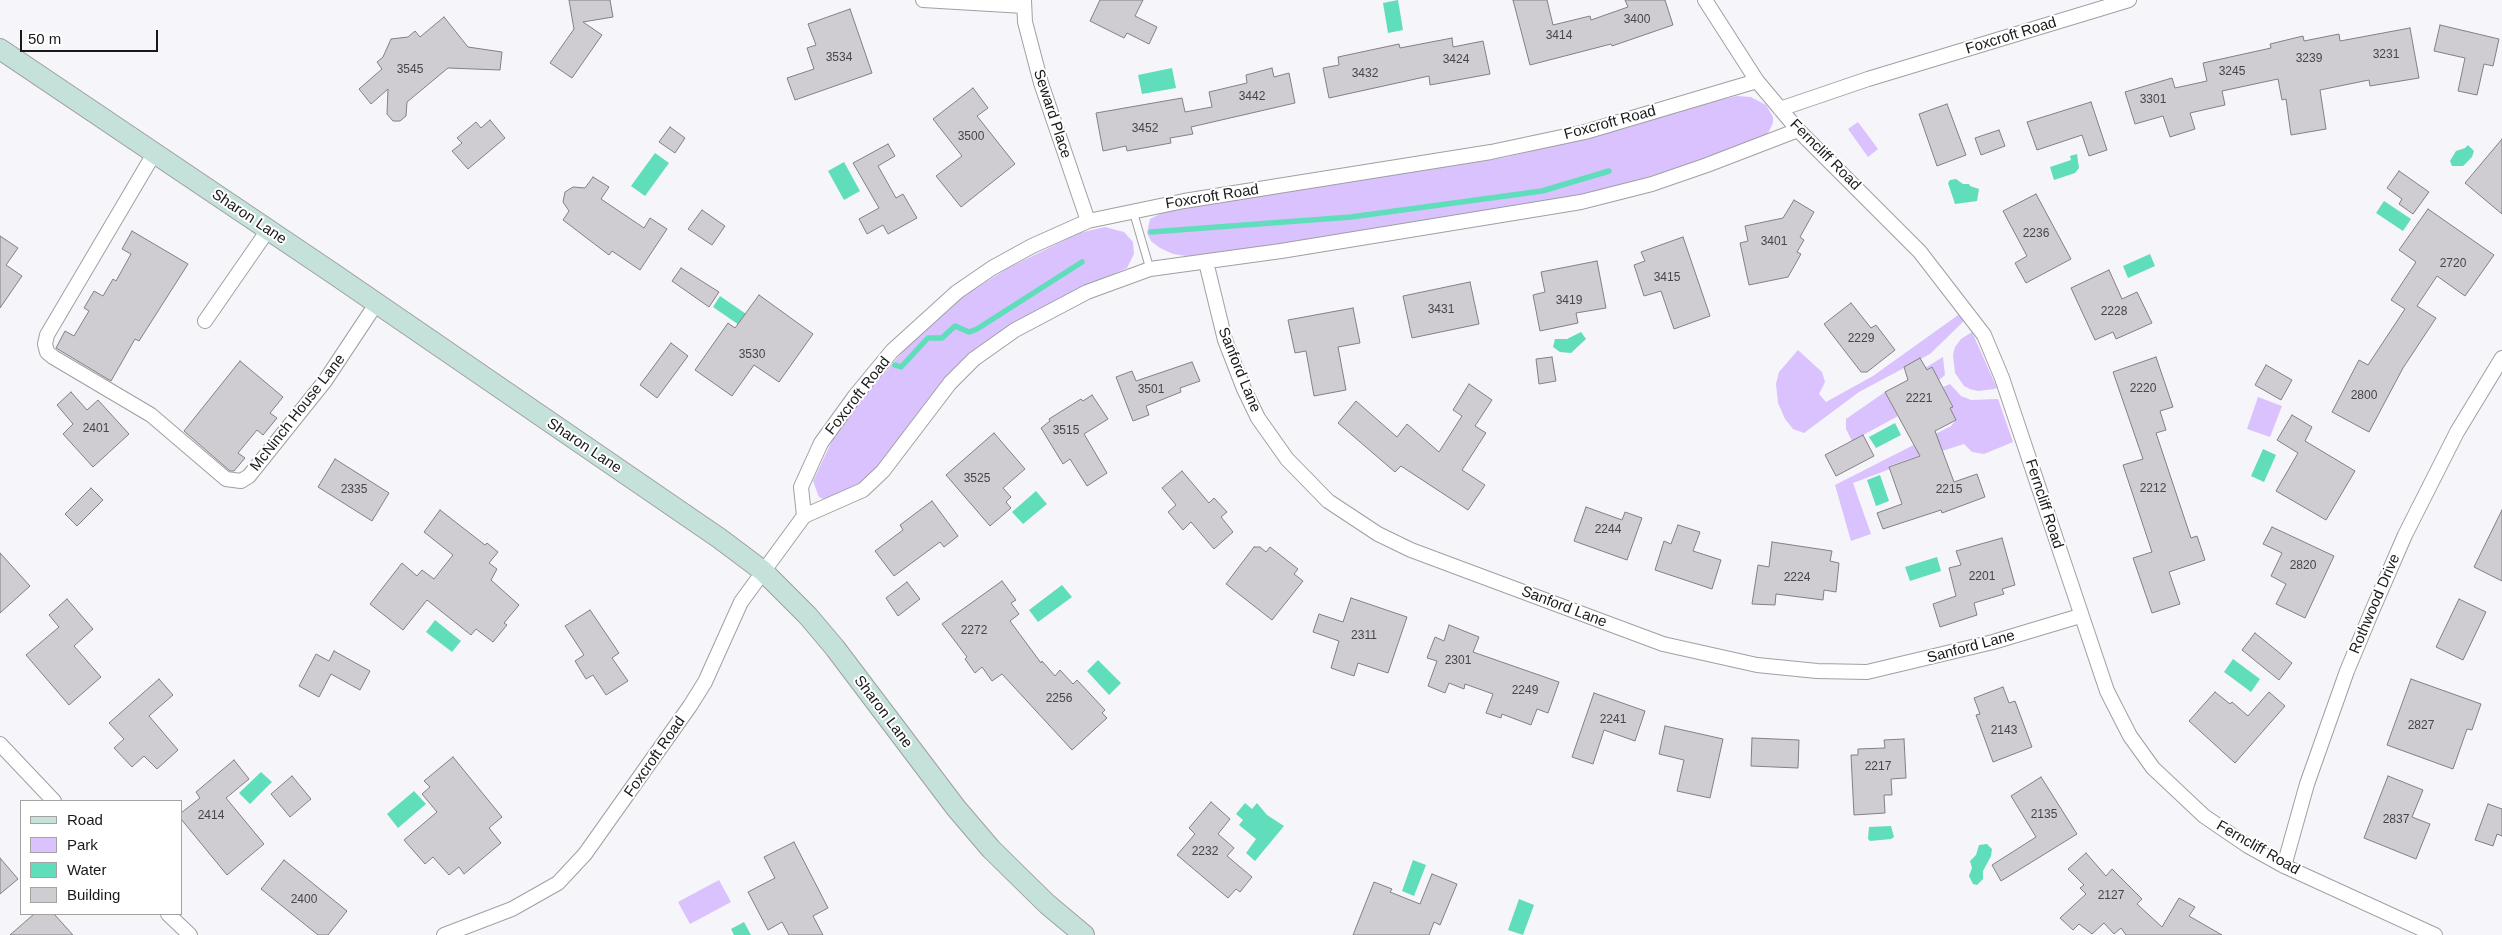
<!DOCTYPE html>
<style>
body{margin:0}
#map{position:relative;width:2502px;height:935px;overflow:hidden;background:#f6f5f9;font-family:Arial,sans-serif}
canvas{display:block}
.legend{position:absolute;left:20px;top:800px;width:162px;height:115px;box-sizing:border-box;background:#fff;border:1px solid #a3a3a3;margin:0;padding:6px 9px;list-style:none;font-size:15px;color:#19191a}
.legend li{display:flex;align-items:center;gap:10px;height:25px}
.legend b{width:25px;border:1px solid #a3a3a3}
.scale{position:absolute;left:20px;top:30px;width:138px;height:22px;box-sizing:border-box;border:2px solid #19191a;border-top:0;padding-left:6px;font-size:15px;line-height:18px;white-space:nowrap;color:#19191a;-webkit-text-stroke:4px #fff;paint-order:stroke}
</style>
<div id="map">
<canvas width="2502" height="935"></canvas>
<ul class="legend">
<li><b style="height:6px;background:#c4e1da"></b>Road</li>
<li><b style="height:14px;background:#dac2fe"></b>Park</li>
<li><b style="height:14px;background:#60ddba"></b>Water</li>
<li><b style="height:14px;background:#cfcdd2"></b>Building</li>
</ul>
<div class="scale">50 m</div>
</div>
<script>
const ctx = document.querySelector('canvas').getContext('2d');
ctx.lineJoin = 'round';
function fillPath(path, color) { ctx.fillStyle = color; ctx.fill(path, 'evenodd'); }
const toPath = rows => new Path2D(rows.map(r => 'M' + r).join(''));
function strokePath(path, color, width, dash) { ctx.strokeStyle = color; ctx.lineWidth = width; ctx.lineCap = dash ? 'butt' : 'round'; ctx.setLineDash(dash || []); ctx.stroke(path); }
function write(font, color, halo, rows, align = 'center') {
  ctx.font = font + ' Arial,sans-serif'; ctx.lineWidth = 4; ctx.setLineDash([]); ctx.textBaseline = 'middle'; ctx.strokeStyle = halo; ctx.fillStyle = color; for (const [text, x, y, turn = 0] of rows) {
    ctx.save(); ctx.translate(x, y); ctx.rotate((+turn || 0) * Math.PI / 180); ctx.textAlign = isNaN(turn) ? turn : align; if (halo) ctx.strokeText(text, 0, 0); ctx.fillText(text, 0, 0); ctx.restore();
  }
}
fillPath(toPath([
 [1737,96,1751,97,1766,105,1773,117,1773,123,1768,133,1748,145,1614,188,1578,196,1340,237,1192,257,1173,254,1160,248,1151,241,1147,233,1150,219,1170,209,1503,158,1629,127,1704,104],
 [1858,122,1878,149,1868,157,1848,129],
 [1105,227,1124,232,1133,242,1134,254,1127,268,1064,296,989,339,952,372,931,395,875,470,854,489,825,500,819,497,813,481,833,439,848,416,917,335,961,298,1008,268,1079,233],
 [1961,313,1965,320,1930,354,1859,392,1804,433,1793,429,1785,419,1778,403,1776,384,1779,372,1798,350,1822,372,1825,382,1819,394,1826,402,1873,376],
 [1972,332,1997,388,1994,389,1978,391,1970,389,1964,386,1955,373,1953,355,1955,347,1961,339],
 [1943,357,1945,375,1939,380,1932,367,1926,370,1925,368],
 [1950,384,1961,396,1971,400,1998,399,2013,442,1984,454,1972,452,1964,444,1942,451,1941,448,1889,466,1890,469,1853,483,1871,534,1851,541,1835,485,1951,426,1955,421,1950,408,1953,406,1943,387],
 [1885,392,1898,416,1852,441,1846,429,1846,419],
 [2258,397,2282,406,2270,437,2247,429],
 [719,880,731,902,690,924,678,902]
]), '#dac2fe');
fillPath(toPath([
 [1398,0,1403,30,1388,33,1383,3],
 [1172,68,1176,88,1142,94,1138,75],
 [2468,145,2474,151,2472,157,2463,166,2452,166,2450,161,2456,151,2465,148],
 [655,153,669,163,645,196,631,186],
 [2077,154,2079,168,2075,173,2054,180,2050,167,2071,160,2070,156],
 [844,162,860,191,844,200,828,171],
 [1956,179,1963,184,1969,184,1970,186,1979,189,1977,201,1955,204,1948,183,1950,180],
 [2384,201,2411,219,2403,231,2376,213],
 [2150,254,2155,266,2128,278,2123,266],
 [720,296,749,316,742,327,713,307],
 [1581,332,1586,339,1571,353,1560,352,1553,347,1555,339,1567,339],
 [1895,423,1901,435,1876,448,1869,437],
 [2263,449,2276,455,2264,482,2251,476],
 [1880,475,1889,501,1876,506,1867,480],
 [1036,491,1047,504,1023,524,1012,512],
 [1937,557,1941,571,1910,581,1905,567],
 [1062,585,1072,597,1038,622,1029,610],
 [435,620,461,641,452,652,426,632],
 [2233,659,2260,679,2251,692,2224,672],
 [1098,660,1121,683,1109,695,1087,671],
 [261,772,272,782,250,804,239,793],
 [414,791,426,804,398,828,387,814],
 [1245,803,1252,809,1257,803,1267,815,1284,826,1255,861,1246,853,1256,839,1239,825,1243,820,1236,814],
 [1891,826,1894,837,1891,839,1870,841,1868,839,1869,827],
 [1987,844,1992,849,1991,856,1983,871,1983,879,1977,885,1973,884,1969,876,1972,868,1970,861,1976,855,1979,845],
 [1413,860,1426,865,1414,896,1402,891],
 [1519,899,1534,905,1523,935,1508,930],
 [744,922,751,935,734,935,731,929]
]), '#60ddba');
strokePath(toPath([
 [1151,232,1351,217,1542,191,1609,171],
 [895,365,901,367,928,338,942,338,955,326,969,332,977,329,1082,262]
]), '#60ddba', 5.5);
const building = toPath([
 [569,0,610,0,613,17,583,22,602,35,572,78,550,63,574,29,569,0],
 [1100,0,1143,0,1135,16,1157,27,1149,44,1127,33,1124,38,1090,21,1100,0],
 [1513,0,1547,0,1553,25,1590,16,1591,20,1628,7,1625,0,1665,0,1673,25,1612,46,1611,44,1530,65,1513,0],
 [850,9,872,73,795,100,787,78,814,69,807,48,816,45,808,24,850,9],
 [444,17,468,47,502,52,500,70,448,68,407,102,406,116,400,121,393,121,387,114,388,89,371,104,359,89,382,69,377,62,383,57,391,39,408,37,415,31,420,37,444,17],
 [2440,25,2499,39,2493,66,2484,64,2477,95,2458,91,2465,58,2434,51,2440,25],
 [2410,28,2419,78,2370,86,2369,80,2320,90,2326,129,2291,135,2286,99,2282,100,2278,79,2222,91,2225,105,2190,113,2195,129,2170,137,2163,116,2135,124,2125,92,2172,78,2175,88,2207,81,2203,63,2271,48,2270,44,2303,36,2304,41,2339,34,2340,41,2410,28],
 [1452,38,1453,47,1483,41,1490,74,1430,85,1429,76,1329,98,1323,68,1339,65,1338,57,1399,44,1400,48,1452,38],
 [1272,68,1274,77,1289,73,1295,103,1191,127,1193,134,1170,138,1171,143,1127,151,1126,146,1103,151,1096,113,1182,98,1185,112,1212,107,1209,92,1247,83,1246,75,1272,68],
 [973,88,988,108,977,116,1015,164,961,207,936,176,962,156,933,119,973,88],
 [2091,102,2107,150,2089,156,2082,135,2037,150,2027,122,2091,102],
 [1947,104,1966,155,1937,166,1919,114,1947,104],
 [490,120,505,138,468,169,452,151,462,143,457,138,476,122,481,128,490,120],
 [670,127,685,138,675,153,659,142,670,127],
 [1999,130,2005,146,1981,155,1975,138,1999,130],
 [2502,139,2502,214,2465,183,2502,139],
 [888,144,895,156,878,166,896,198,903,194,917,218,888,234,883,225,867,234,859,219,879,208,853,163,888,144],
 [2399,171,2429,192,2413,214,2399,204,2402,199,2387,188,2399,171],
 [593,177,609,187,601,199,644,228,650,218,667,229,640,270,612,251,609,255,563,220,569,211,563,202,565,192,573,187,585,188,593,177],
 [2036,194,2071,259,2026,283,2015,263,2027,256,2003,211,2036,194],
 [1794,200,1814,212,1800,237,1804,240,1797,252,1801,254,1788,277,1749,285,1740,243,1748,241,1745,226,1783,218,1794,200],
 [2428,209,2494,255,2465,296,2437,276,2417,306,2436,318,2403,368,2369,432,2332,412,2359,360,2368,365,2405,309,2391,300,2416,262,2399,250,2428,209],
 [702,210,725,226,712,245,688,229,702,210],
 [132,231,188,264,139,341,135,339,111,381,56,348,65,331,74,336,89,311,84,308,94,291,103,296,113,279,116,281,131,254,122,249,132,231],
 [0,236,18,248,6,265,22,276,0,308,0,236],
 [1683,237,1710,316,1674,329,1661,291,1644,296,1634,265,1645,261,1641,252,1683,237],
 [1597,261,1606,308,1576,313,1578,323,1540,331,1533,295,1545,292,1541,272,1597,261],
 [681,268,719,292,709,307,672,281,681,268],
 [2109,270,2122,299,2137,292,2152,323,2116,339,2113,332,2095,340,2071,288,2109,270],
 [1470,282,1479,324,1412,338,1403,296,1470,282],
 [759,295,813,334,779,382,754,365,732,396,695,370,728,323,735,328,759,295],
 [1851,303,1871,328,1876,325,1895,350,1867,372,1861,372,1824,324,1851,303],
 [1353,308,1360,343,1338,347,1346,390,1314,396,1306,351,1295,353,1288,320,1353,308],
 [671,343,688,356,657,398,640,385,671,343],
 [1552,357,1556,381,1539,384,1536,359,1552,357],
 [2156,357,2173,407,2160,411,2166,430,2156,433,2191,538,2197,536,2205,560,2169,572,2180,604,2152,613,2133,558,2152,552,2123,465,2143,459,2113,372,2156,357],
 [1920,358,1927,370,1932,367,1953,407,1950,408,1956,420,1935,431,1954,482,1977,474,1985,497,1942,513,1941,510,1883,529,1877,513,1902,504,1889,467,1920,456,1885,392,1908,380,1904,367,1920,358],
 [240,361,283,397,270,413,277,418,263,435,257,430,238,453,245,458,234,471,230,471,184,431,240,361],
 [1192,362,1200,381,1180,388,1181,392,1146,406,1149,415,1133,421,1116,377,1132,371,1136,381,1192,362],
 [2266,365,2292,380,2281,400,2255,385,2266,365],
 [1469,384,1492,400,1475,426,1486,433,1462,470,1485,485,1468,510,1401,466,1395,472,1338,423,1356,401,1397,437,1407,424,1439,452,1462,416,1453,410,1469,384],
 [71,392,87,410,98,400,129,434,93,467,63,434,73,424,57,405,71,392],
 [1092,395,1108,419,1084,434,1107,473,1087,486,1070,459,1063,464,1041,428,1050,421,1049,419,1081,399,1083,401,1092,395],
 [2292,415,2312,427,2305,441,2355,471,2326,520,2276,491,2298,453,2277,440,2292,415],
 [994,433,1025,469,1003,488,1011,497,1006,502,1011,508,990,526,946,475,994,433],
 [1863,435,1874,456,1836,476,1825,455,1863,435],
 [335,459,389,493,372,521,318,487,335,459],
 [1182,471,1209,503,1214,498,1227,512,1221,517,1233,532,1214,549,1191,522,1183,530,1168,512,1176,505,1162,488,1182,471],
 [91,488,103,500,77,526,65,514,91,488],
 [932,501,958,536,944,547,940,542,894,576,875,551,903,530,900,525,932,501],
 [1586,507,1622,520,1625,512,1642,518,1627,560,1574,541,1586,507],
 [440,510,485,545,487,543,498,552,489,563,497,569,491,580,519,605,504,623,507,625,493,642,476,629,471,635,427,600,403,630,370,604,402,563,417,576,422,570,434,579,453,555,424,532,440,510],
 [2502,510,2502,581,2474,567,2502,510],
 [1678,525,1700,532,1693,551,1721,560,1712,589,1655,570,1664,541,1671,544,1678,525],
 [2272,527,2334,556,2305,618,2276,604,2286,584,2271,576,2282,553,2263,544,2272,527],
 [2002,538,2015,585,2002,589,2004,594,1974,603,1977,615,1940,627,1933,604,1956,596,1949,568,1961,565,1956,551,2002,538],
 [1772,542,1832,551,1830,561,1839,563,1836,592,1824,590,1823,600,1776,594,1775,605,1752,604,1758,565,1769,567,1772,542],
 [1254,547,1260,547,1266,552,1270,547,1298,569,1294,574,1303,581,1272,620,1226,584,1254,547],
 [0,553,30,586,0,613,0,553],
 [1002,581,1016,600,1011,603,1019,614,1010,621,1041,663,1042,661,1055,676,1060,670,1073,684,1077,680,1105,710,1102,713,1107,718,1072,750,1002,674,992,681,982,667,975,673,965,659,967,657,942,624,1002,581],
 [907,582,920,599,898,616,886,598,907,582],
 [1351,598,1407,617,1388,673,1358,663,1354,676,1331,668,1339,641,1313,632,1319,614,1343,622,1351,598],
 [67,599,93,629,74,646,101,677,69,705,26,655,59,627,49,615,67,599],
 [2459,599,2486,612,2463,660,2436,647,2459,599],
 [590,610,619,653,612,658,628,681,606,695,593,675,586,679,575,661,584,655,565,626,590,610],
 [1449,625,1479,637,1473,652,1559,682,1548,713,1537,709,1531,725,1502,714,1501,718,1486,713,1493,694,1465,684,1464,689,1449,683,1445,693,1428,686,1437,661,1427,658,1435,637,1444,641,1449,625],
 [2255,633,2292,663,2279,680,2242,650,2255,633],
 [334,651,370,671,360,690,331,674,319,697,299,686,316,654,329,661,334,651],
 [159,679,173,695,149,716,178,750,157,769,144,756,132,767,114,748,124,739,109,723,159,679],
 [2411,679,2481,704,2472,730,2467,729,2453,769,2387,745,2411,679],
 [2003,687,2009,703,2015,701,2032,747,1993,762,1976,715,1980,714,1974,698,2003,687],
 [2215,692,2230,704,2232,702,2248,716,2269,692,2285,706,2235,763,2189,721,2215,692],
 [1594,693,1645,711,1635,741,1604,730,1593,764,1572,757,1594,693],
 [1665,726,1723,739,1710,798,1677,791,1684,760,1659,754,1665,726],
 [1752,738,1799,740,1798,768,1751,766,1752,738],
 [1904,739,1906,778,1891,779,1892,795,1884,795,1885,813,1854,815,1851,755,1858,755,1858,749,1885,748,1884,740,1904,739],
 [453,757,502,817,489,828,501,843,464,874,459,867,449,875,433,857,425,864,404,840,437,812,422,794,430,787,424,781,453,757],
 [234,760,249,779,226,798,264,844,227,875,181,819,181,813,200,798,196,792,234,760],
 [292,776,311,799,290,817,271,794,292,776],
 [2388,776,2423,790,2412,817,2430,824,2416,859,2364,838,2388,776],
 [2041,777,2077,834,2001,881,1992,865,2036,837,2011,796,2041,777],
 [1211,802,1230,819,1218,834,1234,848,1227,856,1252,877,1240,892,1236,889,1228,898,1177,855,1195,834,1189,828,1211,802],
 [2488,804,2502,809,2502,836,2497,834,2493,846,2475,840,2488,804],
 [794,842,828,908,813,916,823,935,789,935,782,922,768,930,748,892,775,878,764,857,794,842],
 [2086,853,2106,876,2112,869,2142,899,2137,904,2162,927,2179,898,2195,907,2189,916,2222,935,2126,935,2121,928,2114,934,2104,923,2092,934,2079,924,2073,930,2060,918,2086,894,2080,888,2084,885,2068,869,2086,853],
 [0,858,18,879,0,894,0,858],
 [284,860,347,911,328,935,318,935,261,889,284,860],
 [1432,874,1457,884,1440,925,1434,922,1429,935,1353,935,1374,882,1392,889,1390,892,1420,904,1432,874],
 [34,914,54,914,73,935,10,935,34,914]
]);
fillPath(building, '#cfcdd2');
strokePath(building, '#828085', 1);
const lane = toPath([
 [1133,211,1150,269]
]);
const street = toPath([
 [923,0,1024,6],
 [1024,0,1025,22,1041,83,1088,221],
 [1705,0,1757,81,1798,130,1920,252,1984,335,2002,378,2107,691,2130,736,2153,768,2204,816,2248,846,2284,866,2435,935],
 [1780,109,1868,79,2129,0],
 [155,152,47,335,45,344,47,352,53,357,151,415,226,479,241,481,249,476,325,381,376,304],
 [1206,262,1225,340,1244,389,1258,418,1287,459,1328,501,1378,534,1411,550,1663,644,1757,665,1817,671,1867,672,1993,642,2080,616],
 [205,321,268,230],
 [804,516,801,487,821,443,855,396,892,351,957,292,992,268,1032,246,1088,221,1184,201,1491,152,1585,132,1757,81],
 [0,744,54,801],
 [2284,866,2307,784,2347,671,2372,611,2405,535,2457,432,2502,358],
 [168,914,190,935],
 [444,935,512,909,558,883,585,854,690,706,705,682,741,602,804,516,863,490,883,471,950,383,974,359,1015,330,1087,292,1150,269,1281,251,1581,202,1652,184,1707,165,1798,130]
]);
const secondary = toPath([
 [0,49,334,274,719,538,763,571,808,616,835,648,956,808,991,849,1047,904,1084,935]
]);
strokePath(lane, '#a09fa3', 9);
strokePath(street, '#a09fa3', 16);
strokePath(secondary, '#a09fa3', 22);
strokePath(lane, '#fff', 7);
strokePath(street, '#fff', 14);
strokePath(secondary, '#c4e1da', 20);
write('12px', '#464648', null, [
 ["3400",1637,20],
 ["3414",1559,36],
 ["3231",2386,55],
 ["3534",839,58],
 ["3239",2309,59],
 ["3424",1456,60],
 ["3545",410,70],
 ["3245",2232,72],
 ["3432",1365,74],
 ["3442",1252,97],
 ["3301",2153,100],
 ["3452",1145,129],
 ["3500",971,137],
 ["2236",2036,234],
 ["3401",1774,242],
 ["2720",2453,264],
 ["3415",1667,278],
 ["3419",1569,301],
 ["3431",1441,310],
 ["2228",2114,312],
 ["2229",1861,339],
 ["3530",752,355],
 ["2220",2143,389],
 ["3501",1151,390],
 ["2800",2364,396],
 ["2221",1919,399],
 ["2401",96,429],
 ["3515",1066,431],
 ["3525",977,479],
 ["2212",2153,489],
 ["2335",354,490],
 ["2215",1949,490],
 ["2244",1608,530],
 ["2820",2303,566],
 ["2201",1982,577],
 ["2224",1797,578],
 ["2272",974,631],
 ["2311",1364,636],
 ["2301",1458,661],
 ["2249",1525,691],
 ["2256",1059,699],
 ["2241",1613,720],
 ["2827",2421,726],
 ["2143",2004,731],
 ["2217",1878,767],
 ["2135",2044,815],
 ["2414",211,816],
 ["2837",2396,820],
 ["2232",1205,852],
 ["2127",2111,896],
 ["2400",304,900]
]);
write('15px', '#19191a', '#fff', [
 ["Foxcroft Road",2011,36,-17],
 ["Seward Place",1052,114,72],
 ["Foxcroft Road",1610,123,-15],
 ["Ferncliff Road",1825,155,45],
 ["Foxcroft Road",1212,197,-9],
 ["Sharon Lane",249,217,34],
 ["Sanford Lane",1239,370,68],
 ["Foxcroft Road",858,396,-52],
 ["McNinch House Lane",298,413,-52],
 ["Sharon Lane",584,446,34],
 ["Ferncliff Road",2044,504,72],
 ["Rothwood Drive",2375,604,-67],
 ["Sanford Lane",1564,607,21],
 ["Sanford Lane",1971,647,-15],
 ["Sharon Lane",883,712,53],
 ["Foxcroft Road",655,757,-55],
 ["Ferncliff Road",2258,848,30]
]);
</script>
